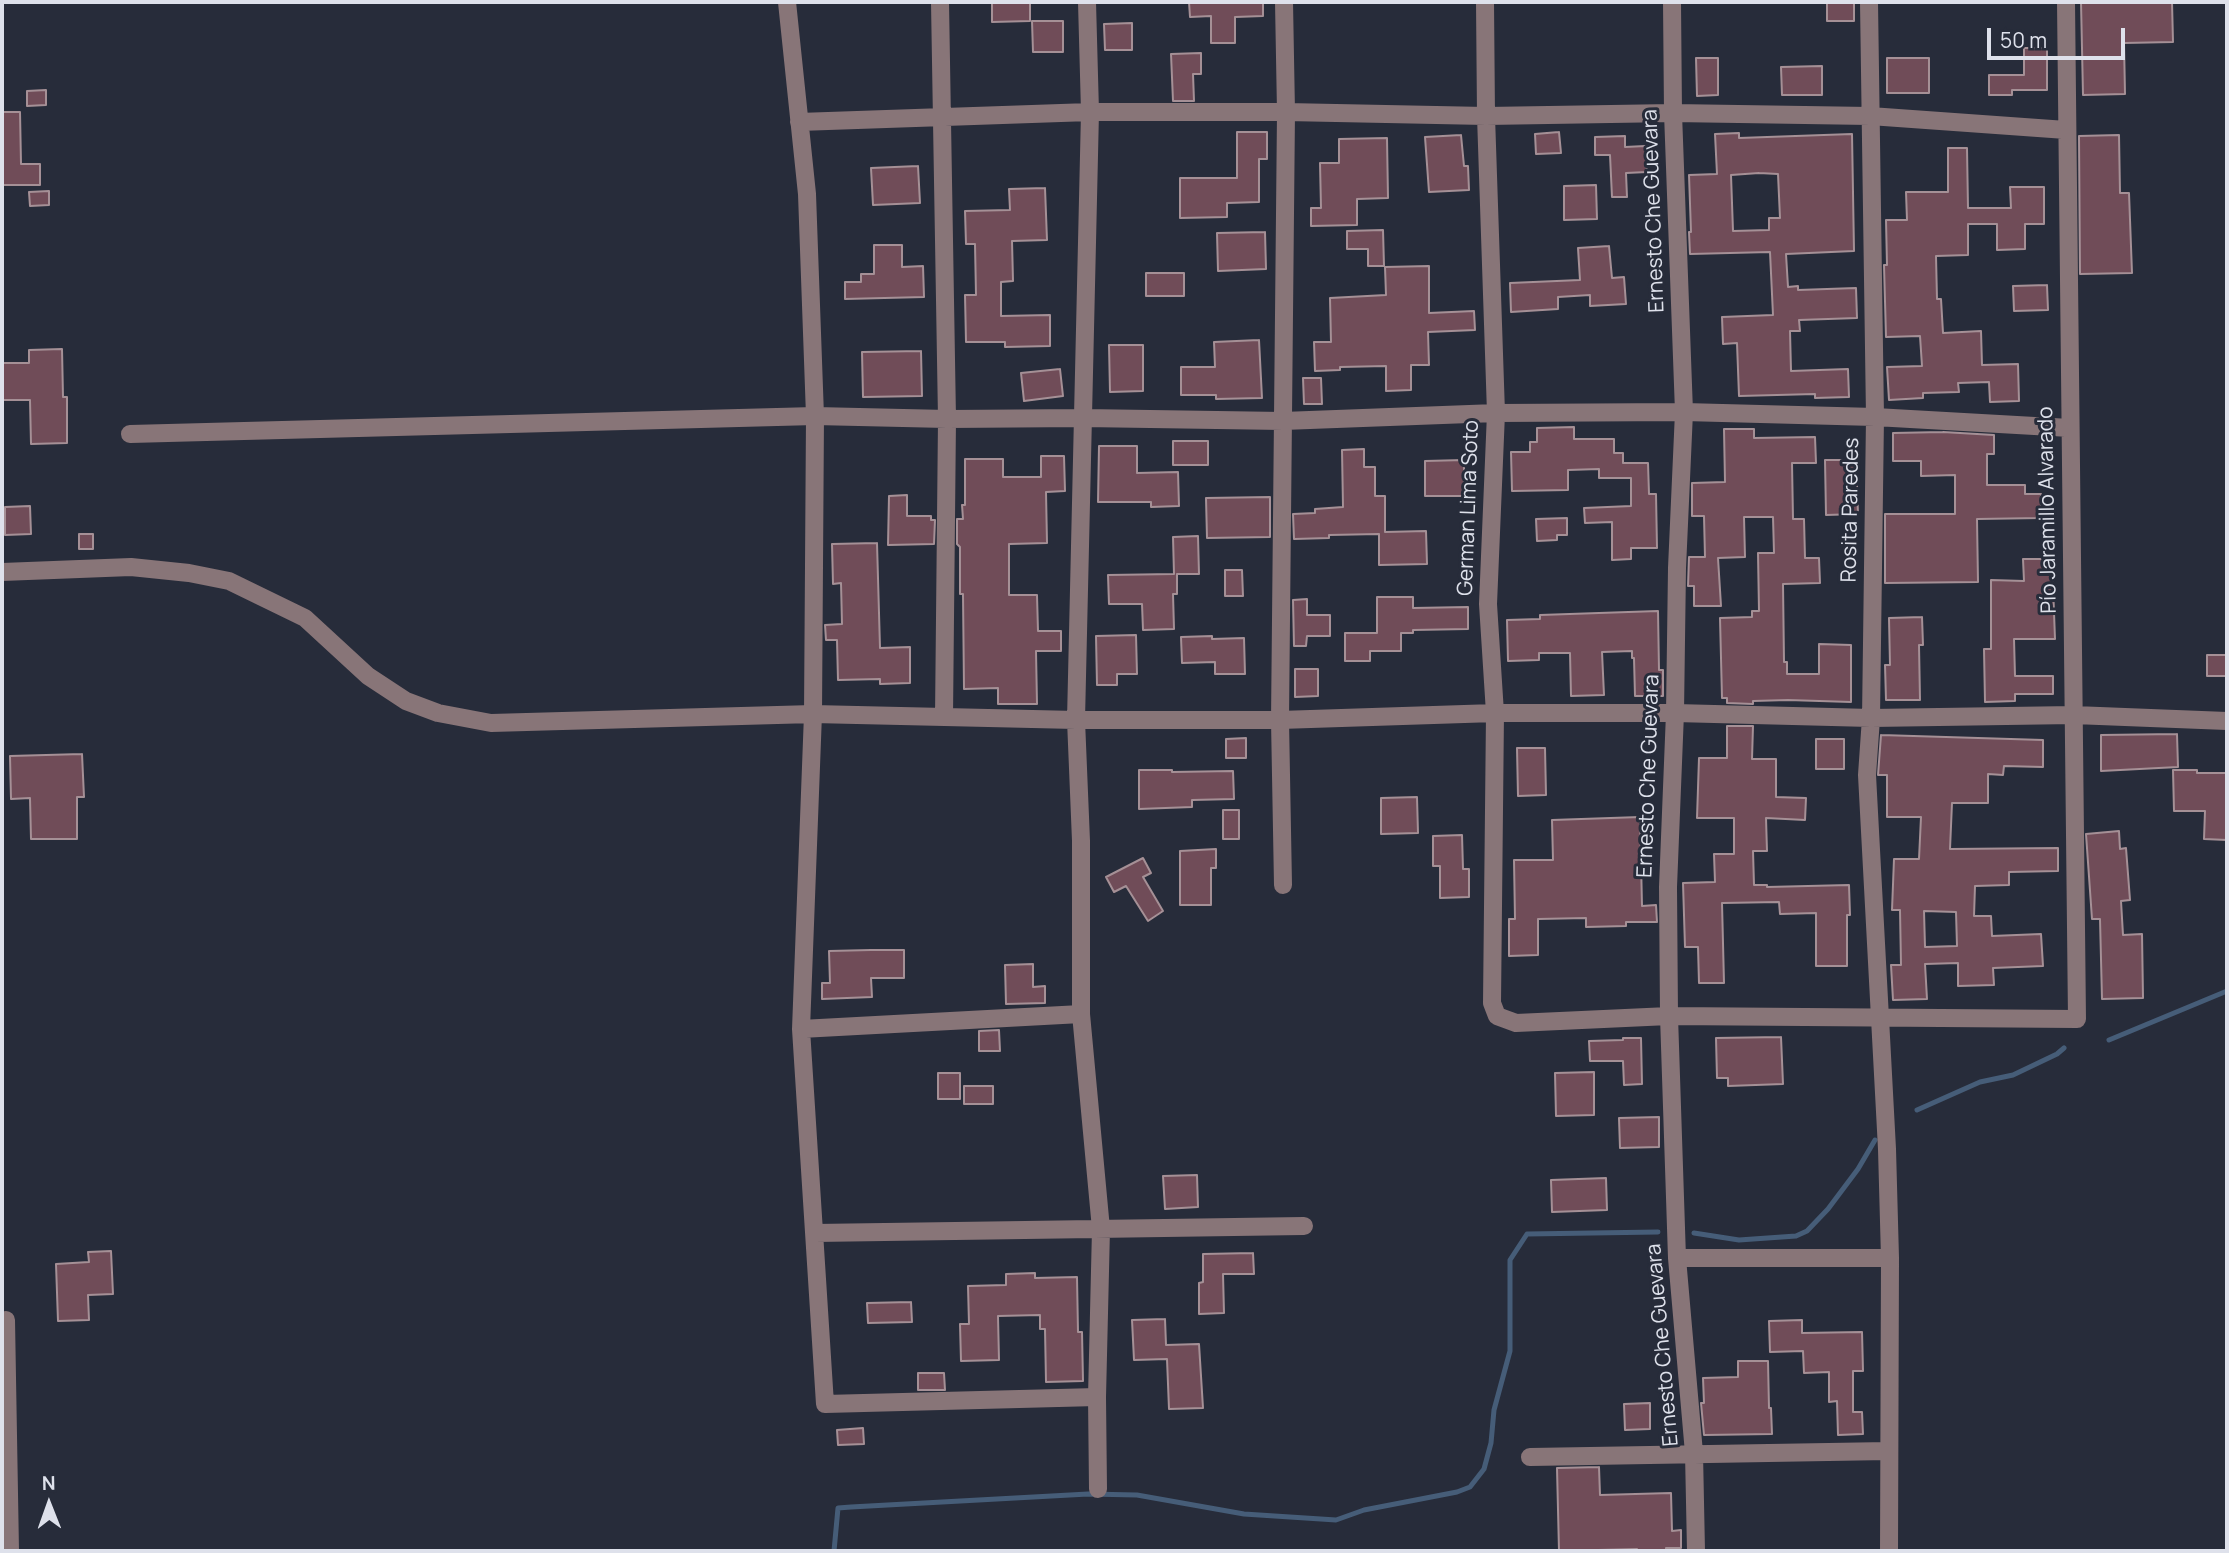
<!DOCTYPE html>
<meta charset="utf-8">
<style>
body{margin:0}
#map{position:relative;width:2229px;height:1553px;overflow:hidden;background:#272c3a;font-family:Manrope,sans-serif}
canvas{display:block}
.frame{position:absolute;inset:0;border:4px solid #dee1eb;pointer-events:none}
.north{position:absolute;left:14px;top:1469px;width:70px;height:70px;-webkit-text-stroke:5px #272c3a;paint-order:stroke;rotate:359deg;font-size:19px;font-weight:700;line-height:28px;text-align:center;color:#dee1eb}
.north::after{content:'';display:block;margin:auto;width:24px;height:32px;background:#dee1eb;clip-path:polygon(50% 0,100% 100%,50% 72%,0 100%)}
.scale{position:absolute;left:1987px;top:28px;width:138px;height:32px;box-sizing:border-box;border:4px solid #dee1eb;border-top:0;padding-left:9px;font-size:21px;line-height:24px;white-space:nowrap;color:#dee1eb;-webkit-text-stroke:5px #272c3a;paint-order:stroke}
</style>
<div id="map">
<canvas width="2229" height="1553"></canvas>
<div class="frame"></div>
<div class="north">N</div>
<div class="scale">50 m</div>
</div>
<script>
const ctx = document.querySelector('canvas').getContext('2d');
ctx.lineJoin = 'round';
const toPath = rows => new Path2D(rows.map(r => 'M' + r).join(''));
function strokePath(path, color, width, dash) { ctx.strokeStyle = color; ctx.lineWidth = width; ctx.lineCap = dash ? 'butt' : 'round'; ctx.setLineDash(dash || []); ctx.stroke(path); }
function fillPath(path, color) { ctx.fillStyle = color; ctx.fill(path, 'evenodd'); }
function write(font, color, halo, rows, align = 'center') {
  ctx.font = font + ' Manrope,sans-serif'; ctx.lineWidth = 6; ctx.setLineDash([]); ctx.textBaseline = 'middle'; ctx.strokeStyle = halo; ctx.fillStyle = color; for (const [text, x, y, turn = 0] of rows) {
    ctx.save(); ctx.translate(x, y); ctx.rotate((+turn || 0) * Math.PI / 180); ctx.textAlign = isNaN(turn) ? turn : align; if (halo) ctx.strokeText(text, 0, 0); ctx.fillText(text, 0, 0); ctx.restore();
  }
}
strokePath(toPath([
 [2109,1040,2227,991],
 [1917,1110,1980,1082,2013,1075,2057,1054,2064,1048],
 [1694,1233,1739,1240,1796,1236,1807,1231,1828,1209,1858,1169,1875,1140],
 [834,1551,838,1508,851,1507,1088,1494,1137,1495,1244,1514,1336,1520,1364,1510,1457,1492,1470,1487,1484,1469,1491,1443,1494,1410,1510,1351,1510,1260,1527,1234,1658,1232]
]), '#465d78', 5);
const building = toPath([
 [992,2,1030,2,1030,21,992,22,992,2],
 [1189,2,1263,2,1263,16,1235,17,1235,43,1211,43,1211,16,1190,17,1189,2],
 [1827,2,1854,2,1854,21,1827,21,1827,2],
 [2081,2,2172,2,2173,42,2124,43,2125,94,2083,95,2081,2],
 [1032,21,1063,21,1063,52,1033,52,1032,21],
 [1132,23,1132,50,1105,50,1104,24,1132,23],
 [2024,48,2047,48,2047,90,2012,90,2012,95,1989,95,1989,75,2024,75,2024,48],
 [1201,53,1201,74,1193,74,1194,101,1173,101,1171,54,1201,53],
 [1696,58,1718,58,1718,95,1697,96,1696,58],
 [1887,58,1929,58,1929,93,1887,93,1887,58],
 [1822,66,1822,95,1782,95,1781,67,1822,66],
 [46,90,46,105,27,106,27,91,46,90],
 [2,112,20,112,21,164,40,164,40,185,2,185,2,112],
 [1237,132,1267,132,1267,159,1259,159,1259,202,1227,203,1227,217,1180,218,1180,178,1237,178,1237,132],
 [1559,132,1561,153,1536,154,1535,134,1559,132],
 [1739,133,1739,138,1852,134,1854,251,1786,254,1788,287,1798,286,1798,290,1856,288,1857,318,1799,320,1800,331,1790,331,1791,371,1848,369,1849,397,1815,398,1815,394,1739,396,1737,343,1723,344,1722,317,1773,315,1770,252,1690,254,1689,232,1691,232,1689,175,1717,174,1715,134,1739,133],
 [1759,173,1778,174,1780,218,1769,218,1769,230,1733,231,1731,175,1759,173],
 [1461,135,1464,166,1468,166,1469,190,1429,192,1425,137,1461,135],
 [2119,135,2120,193,2129,193,2132,273,2080,274,2079,136,2119,135],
 [1625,136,1625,147,1645,146,1647,172,1626,173,1627,197,1612,197,1610,155,1595,155,1595,137,1625,136],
 [1387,138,1388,198,1357,199,1357,225,1311,226,1311,208,1321,208,1320,163,1339,163,1339,139,1387,138],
 [1948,148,1967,148,1968,208,2011,208,2010,187,2044,187,2044,224,2025,224,2025,249,1997,250,1997,224,1968,224,1968,255,1936,256,1937,299,1941,299,1943,333,1981,331,1982,365,2018,364,2019,401,1990,402,1989,382,1958,383,1959,392,1923,393,1923,398,1889,400,1887,367,1922,366,1920,336,1886,337,1884,265,1887,265,1886,220,1907,220,1906,192,1948,192,1948,148],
 [918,166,920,203,873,205,871,168,918,166],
 [1596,185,1597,219,1564,220,1564,186,1596,185],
 [1045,188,1047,240,1012,241,1013,281,1001,282,1001,316,1050,315,1050,346,1005,347,1005,342,966,342,965,295,976,295,975,244,966,244,965,211,1010,210,1009,189,1045,188],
 [49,191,49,205,30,206,29,192,49,191],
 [1383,230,1384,266,1368,266,1368,249,1347,249,1347,231,1383,230],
 [1265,232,1266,269,1218,271,1217,233,1265,232],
 [874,245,902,245,902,267,923,266,924,297,845,299,845,282,861,282,861,274,874,274,874,245],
 [1609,246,1612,278,1624,277,1626,304,1590,306,1590,295,1558,297,1558,309,1511,312,1510,283,1580,280,1578,248,1609,246],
 [1429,266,1429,313,1474,311,1475,330,1428,332,1429,365,1411,365,1411,390,1386,391,1386,366,1340,367,1340,370,1315,371,1314,342,1331,342,1330,298,1386,295,1385,267,1429,266],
 [1146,273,1184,273,1184,296,1146,296,1146,273],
 [2047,285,2048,310,2014,311,2013,286,2047,285],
 [1259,340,1262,398,1216,399,1216,395,1181,395,1181,367,1215,367,1214,342,1259,340],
 [1109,345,1143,345,1143,391,1110,392,1109,345],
 [62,349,63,397,67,397,67,443,31,444,30,400,2,400,2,363,29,363,29,350,62,349],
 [921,351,922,396,863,397,862,352,921,351],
 [1060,369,1063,396,1024,401,1021,373,1060,369],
 [1303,378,1321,378,1322,404,1304,404,1303,378],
 [1574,427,1574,439,1614,439,1614,453,1623,453,1623,463,1648,463,1649,494,1656,494,1657,548,1631,548,1631,559,1612,560,1612,522,1585,523,1584,508,1631,506,1631,478,1599,478,1599,469,1568,470,1568,490,1512,491,1511,452,1530,452,1530,442,1537,442,1537,428,1574,427],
 [1724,429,1754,429,1754,438,1815,437,1816,463,1792,463,1793,519,1804,519,1805,558,1819,558,1820,583,1783,584,1784,662,1787,662,1787,674,1819,674,1819,644,1851,645,1851,702,1788,700,1753,701,1753,704,1727,703,1727,698,1722,698,1720,618,1752,617,1752,611,1759,611,1758,553,1774,553,1773,517,1744,517,1745,557,1718,558,1721,606,1694,606,1694,586,1688,586,1689,557,1705,557,1704,516,1692,516,1692,483,1725,482,1724,429],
 [1943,432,1994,435,1994,454,1987,454,1987,485,2025,485,2025,494,2041,494,2041,518,1977,519,1978,582,1885,583,1885,514,1955,514,1955,475,1921,476,1921,461,1893,461,1893,433,1943,432],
 [1173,441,1208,441,1208,465,1173,465,1173,441],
 [1099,446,1137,446,1137,473,1178,472,1179,506,1151,507,1151,502,1098,502,1099,446],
 [1364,449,1364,467,1375,467,1375,496,1385,496,1385,532,1426,531,1427,564,1379,565,1379,534,1329,535,1329,538,1294,539,1293,514,1315,513,1315,509,1343,507,1342,450,1364,449],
 [1041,456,1064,456,1065,491,1046,492,1047,543,1009,544,1009,595,1037,595,1038,631,1061,631,1061,651,1036,651,1037,704,998,704,998,688,964,689,963,594,960,594,960,547,957,544,957,519,963,519,962,505,965,505,965,459,1003,459,1003,477,1041,477,1041,456],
 [1464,460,1464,496,1425,496,1425,461,1464,460],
 [1825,460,1856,460,1858,514,1826,515,1825,460],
 [907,495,907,516,931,516,931,520,935,520,934,544,888,545,889,496,907,495],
 [1270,497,1270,537,1207,538,1206,498,1270,497],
 [30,506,31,534,5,535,5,507,30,506],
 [1567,518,1567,535,1557,535,1557,540,1537,541,1536,519,1567,518],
 [79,534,93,534,93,549,79,549,79,534],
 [1198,536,1199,574,1177,574,1177,594,1173,594,1174,629,1143,630,1142,604,1109,604,1108,575,1174,574,1173,537,1198,536],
 [877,543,880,648,910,647,910,683,880,684,880,679,838,680,837,640,826,640,825,625,842,624,841,583,833,584,832,544,877,543],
 [2023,559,2052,559,2055,639,2014,639,2015,676,2053,676,2053,694,2015,694,2015,701,1985,702,1984,649,1991,649,1991,580,2024,581,2023,559],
 [1225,570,1242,570,1243,596,1225,596,1225,570],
 [1377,597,1413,597,1413,608,1468,607,1468,629,1413,630,1413,633,1401,633,1401,651,1370,651,1370,661,1345,661,1345,633,1377,633,1377,597],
 [1307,599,1307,615,1330,615,1330,636,1307,636,1306,646,1294,646,1293,600,1307,599],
 [1658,611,1659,670,1663,670,1663,696,1635,696,1634,658,1632,658,1632,651,1602,652,1604,695,1571,696,1570,653,1539,653,1539,660,1508,661,1507,620,1540,619,1540,615,1658,611],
 [1922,617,1923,645,1919,645,1920,700,1886,700,1885,665,1890,665,1889,618,1922,617],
 [1136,635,1137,674,1117,674,1117,685,1097,685,1096,636,1136,635],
 [1212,636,1212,639,1244,638,1245,674,1215,674,1215,662,1182,663,1181,637,1212,636],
 [2207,655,2227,655,2227,676,2207,676,2207,655],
 [1295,669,1318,669,1318,696,1295,697,1295,669],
 [1727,726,1753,726,1752,759,1776,759,1776,797,1806,798,1805,820,1766,818,1767,851,1753,851,1754,885,1767,885,1767,887,1849,885,1850,915,1847,915,1847,966,1816,966,1816,913,1780,914,1779,902,1722,903,1724,983,1699,983,1698,947,1685,947,1683,883,1715,882,1714,854,1734,854,1734,818,1697,818,1699,758,1727,758,1727,726],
 [2177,734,2178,767,2101,771,2101,735,2177,734],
 [1881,735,2043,740,2043,767,2004,766,2003,775,1988,774,1988,803,1952,803,1950,849,2058,848,2058,871,2009,872,2009,885,1975,886,1974,916,1991,916,1992,936,2041,934,2043,966,1993,968,1994,985,1958,986,1958,963,1925,964,1927,999,1893,1000,1891,965,1901,965,1900,910,1892,910,1894,859,1919,859,1921,817,1887,817,1887,775,1878,775,1881,735],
 [1924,911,1956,912,1957,946,1925,947,1924,911],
 [1246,738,1246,758,1226,758,1226,739,1246,738],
 [1816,739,1844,739,1844,769,1816,769,1816,739],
 [1517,748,1545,748,1546,795,1518,796,1517,748],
 [82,754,84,797,77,797,77,839,31,839,30,798,11,799,10,756,82,754],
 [1139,770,1172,770,1172,772,1233,771,1234,799,1192,800,1192,807,1139,809,1139,770],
 [2173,770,2197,770,2197,773,2227,773,2227,840,2204,839,2205,811,2174,811,2173,770],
 [1417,797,1418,833,1381,834,1381,798,1417,797],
 [1223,810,1239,810,1239,839,1223,839,1223,810],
 [1640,817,1642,906,1656,905,1657,922,1626,922,1626,926,1586,927,1586,918,1538,919,1538,955,1509,956,1509,919,1515,919,1514,860,1553,860,1552,820,1640,817],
 [2119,831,2120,849,2126,848,2130,900,2121,901,2123,935,2142,934,2143,998,2102,999,2100,919,2092,919,2086,834,2119,831],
 [1462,835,1463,869,1469,869,1469,897,1440,898,1440,866,1433,866,1433,836,1462,835],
 [1216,849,1216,868,1211,868,1211,905,1180,905,1180,851,1216,849],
 [1143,858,1151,873,1143,877,1163,911,1148,921,1126,886,1114,892,1106,877,1143,858],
 [871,950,904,950,904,978,871,978,872,997,822,999,822,983,830,983,829,951,871,950],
 [1033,964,1033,987,1045,986,1045,1003,1006,1004,1005,965,1033,964],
 [999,1030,1000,1051,979,1051,979,1031,999,1030],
 [1781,1037,1783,1084,1728,1086,1728,1078,1717,1078,1716,1038,1781,1037],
 [1623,1038,1641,1038,1642,1084,1624,1085,1623,1061,1590,1061,1589,1041,1623,1040,1623,1038],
 [1594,1072,1594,1115,1556,1116,1555,1073,1594,1072],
 [938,1073,960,1073,960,1099,938,1099,938,1073],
 [964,1086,993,1086,993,1104,964,1104,964,1086],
 [1659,1117,1659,1147,1620,1148,1619,1118,1659,1117],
 [1197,1175,1198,1207,1165,1209,1163,1176,1197,1175],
 [1606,1178,1607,1210,1552,1212,1551,1180,1606,1178],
 [111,1251,113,1294,88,1295,89,1320,58,1321,56,1264,89,1262,88,1252,111,1251],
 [1253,1253,1254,1274,1223,1274,1224,1313,1199,1314,1199,1283,1203,1282,1203,1254,1253,1253],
 [1035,1273,1035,1278,1077,1277,1078,1332,1082,1332,1083,1381,1046,1382,1045,1329,1040,1329,1040,1315,998,1316,999,1360,961,1361,960,1324,969,1324,968,1286,1006,1285,1006,1274,1035,1273],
 [911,1302,912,1322,868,1323,867,1303,911,1302],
 [1165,1319,1166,1345,1199,1344,1203,1408,1169,1409,1167,1359,1134,1360,1132,1320,1165,1319],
 [1802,1320,1802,1333,1862,1332,1863,1371,1853,1371,1853,1412,1862,1412,1863,1434,1838,1435,1837,1401,1829,1402,1829,1372,1804,1373,1803,1351,1770,1352,1769,1321,1802,1320],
 [1738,1361,1768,1361,1769,1408,1771,1408,1772,1434,1704,1435,1701,1403,1704,1403,1703,1378,1738,1377,1738,1361],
 [918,1373,944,1373,945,1390,918,1390,918,1373],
 [1650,1403,1650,1429,1625,1430,1624,1404,1650,1403],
 [863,1428,864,1444,838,1445,837,1430,863,1428],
 [1599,1467,1600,1495,1671,1493,1672,1531,1681,1530,1681,1548,1666,1548,1666,1551,1637,1551,1637,1549,1559,1551,1557,1468,1599,1467]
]);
fillPath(building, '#704c58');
strokePath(building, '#a59096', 2);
strokePath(toPath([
 [787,2,807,194,815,416,813,714,801,1029,825,1404,1097,1397],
 [940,2,947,419,944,717],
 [1087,2,1090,112,1076,720,1081,841,1081,1014,1101,1229,1097,1397,1098,1489],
 [1485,2,1486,116,1496,413,1488,604,1495,713,1492,1003,1497,1016,1516,1023,1669,1016,2077,1019,2066,2],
 [1672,2,1673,113,1684,412,1677,568,1675,713,1668,887,1669,1016,1677,1258,1694,1453,1696,1551],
 [1869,2,1875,417,1871,718,1867,775,1887,1149,1890,1258,1889,1551],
 [799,122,1090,112,1286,112,1486,116,1673,113,1870,116,2066,130],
 [130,434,815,416,947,419,1084,418,1283,421,1496,413,1684,412,1875,417,2070,428],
 [2,572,131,567,189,573,229,581,305,618,368,676,406,701,438,713,491,723,813,714,1076,720,1280,720,1495,713,1675,713,1871,718,2074,715,2227,721],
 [1283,885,1280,720,1286,112,1284,2],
 [801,1029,1081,1014],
 [815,1233,1304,1226],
 [1677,1258,1890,1258],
 [6,1320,10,1551],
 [1530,1457,1888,1451]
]), '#887578', 18);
write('21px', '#dee1eb', '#272c3a', [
 ["Ernesto Che Guevara",1654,211,-92],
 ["German Lima Soto",1469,508,-88],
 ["Rosita Paredes",1851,510,-89],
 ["Pío Jaramillo Alvarado",2048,510,-91],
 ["Ernesto Che Guevara",1649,776,-88],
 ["Ernesto Che Guevara",1663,1345,-95]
]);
</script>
